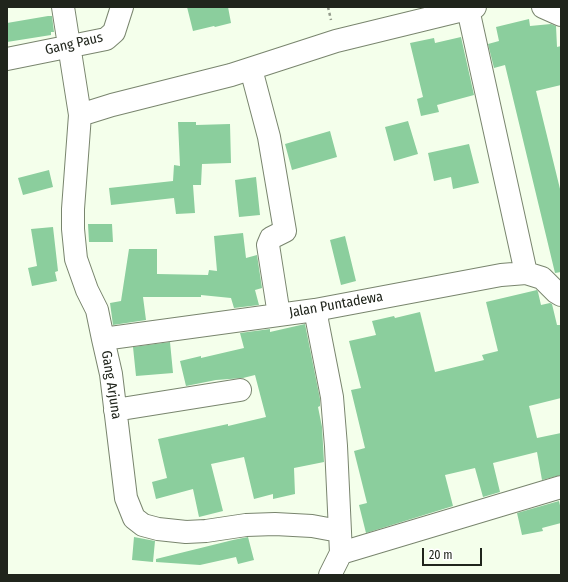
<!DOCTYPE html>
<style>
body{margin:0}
#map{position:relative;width:568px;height:582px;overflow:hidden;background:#f4ffeb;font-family:"Fira Sans Condensed",sans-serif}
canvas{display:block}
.frame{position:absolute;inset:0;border:8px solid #20251c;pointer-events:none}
.scale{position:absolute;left:422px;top:548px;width:60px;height:18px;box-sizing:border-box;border:2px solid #20251c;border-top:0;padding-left:5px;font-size:12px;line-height:14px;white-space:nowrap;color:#20251c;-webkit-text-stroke:3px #fff;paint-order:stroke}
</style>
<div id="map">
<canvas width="568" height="582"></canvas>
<div class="frame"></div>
<div class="scale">20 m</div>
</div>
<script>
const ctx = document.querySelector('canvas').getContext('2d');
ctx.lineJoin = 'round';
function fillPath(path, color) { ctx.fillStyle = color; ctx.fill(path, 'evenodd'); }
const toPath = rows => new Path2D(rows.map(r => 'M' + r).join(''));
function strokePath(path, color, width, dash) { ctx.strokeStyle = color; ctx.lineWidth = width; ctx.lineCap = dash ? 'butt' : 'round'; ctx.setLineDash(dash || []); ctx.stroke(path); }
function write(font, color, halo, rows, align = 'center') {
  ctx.font = font + ' "Fira Sans Condensed",sans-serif'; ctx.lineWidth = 4; ctx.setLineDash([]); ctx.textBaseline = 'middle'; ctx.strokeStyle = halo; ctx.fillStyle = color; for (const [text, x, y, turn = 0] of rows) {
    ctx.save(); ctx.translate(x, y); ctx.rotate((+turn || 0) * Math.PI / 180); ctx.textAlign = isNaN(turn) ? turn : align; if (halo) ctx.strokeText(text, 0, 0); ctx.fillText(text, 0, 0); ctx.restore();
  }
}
fillPath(toPath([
 [187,7,228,7,231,23,215,27,214,26,193,31],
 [48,16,52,16,54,32,51,32,51,35,7,42,7,23],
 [529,19,530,26,551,24,556,26,557,47,561,46,561,85,536,91,561,193,561,272,555,273,505,65,494,68,488,44,499,41,496,27],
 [461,37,474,95,437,105,439,112,421,116,417,99,423,97,410,43,434,38,435,43],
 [408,121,418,154,394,161,385,127],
 [178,122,196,122,196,125,230,124,231,163,202,164,201,185,193,185,195,213,176,214,174,198,111,205,109,188,173,181,174,165,180,166],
 [330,131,337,157,292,170,285,144],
 [469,144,479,183,453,189,451,177,434,181,428,153],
 [49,170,53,187,23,195,18,178],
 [256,177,260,215,239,217,235,180],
 [88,224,112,224,113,242,89,242],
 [53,227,58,271,55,272,57,281,32,286,28,268,37,266,31,229],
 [243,233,246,258,257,255,262,288,255,290,259,305,234,308,231,298,201,295,201,297,143,297,146,320,113,325,110,303,121,301,129,249,157,249,157,274,208,275,209,270,217,271,214,236],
 [345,236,356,281,341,285,330,240],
 [537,290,538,292,541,305,550,303,552,304,557,325,561,325,561,398,529,406,537,438,561,433,561,475,542,480,537,452,493,463,500,492,483,497,475,468,445,475,453,506,366,533,359,505,367,503,354,451,365,448,351,390,361,388,349,341,376,335,372,321,394,316,395,318,420,312,435,372,484,360,482,355,498,351,486,302],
 [305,324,320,399,320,406,318,407,322,427,324,462,294,468,295,494,273,499,273,494,254,499,244,457,211,464,223,511,199,517,193,489,156,499,152,482,167,478,158,439,228,424,228,426,266,417,255,375,243,378,216,380,186,386,180,361,201,356,201,358,244,348,240,333,270,329,270,332],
 [170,342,173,373,136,376,133,347],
 [559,501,561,510,561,523,542,528,543,531,522,535,517,513],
 [134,537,155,541,153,562,132,560],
 [248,537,254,560,238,564,236,557,200,565,156,562,156,559,233,540]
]), '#8bce9d');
const minor = toPath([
 [63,7,80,115,73,209,73,229,76,259,87,290,97,310,103,339,111,374,126,498,134,518,143,525,158,529,186,532,206,531,246,525,275,524,312,526,339,531],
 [543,7,561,15],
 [468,9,526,273],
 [7,59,106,39,114,32,122,7],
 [251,69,269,137,285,231,271,238,268,245,279,315],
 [80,115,112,105,231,75,336,41,475,7],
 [315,310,332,397,336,446,341,553,330,575],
 [103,339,315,310,501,275,526,273,542,278,556,292,561,295],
 [115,410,240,390],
 [341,553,561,487]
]);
strokePath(minor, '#79856e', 24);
strokePath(toPath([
 [328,7,331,20]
]), '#929a8b', 2.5, [3, 3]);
strokePath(minor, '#fff', 22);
write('14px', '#20251c', '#fff', [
 ["Gang Paus",74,44,-13],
 ["Jalan Puntadewa",336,305,-10],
 ["Gang Arjuna",111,385,81]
]);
</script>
